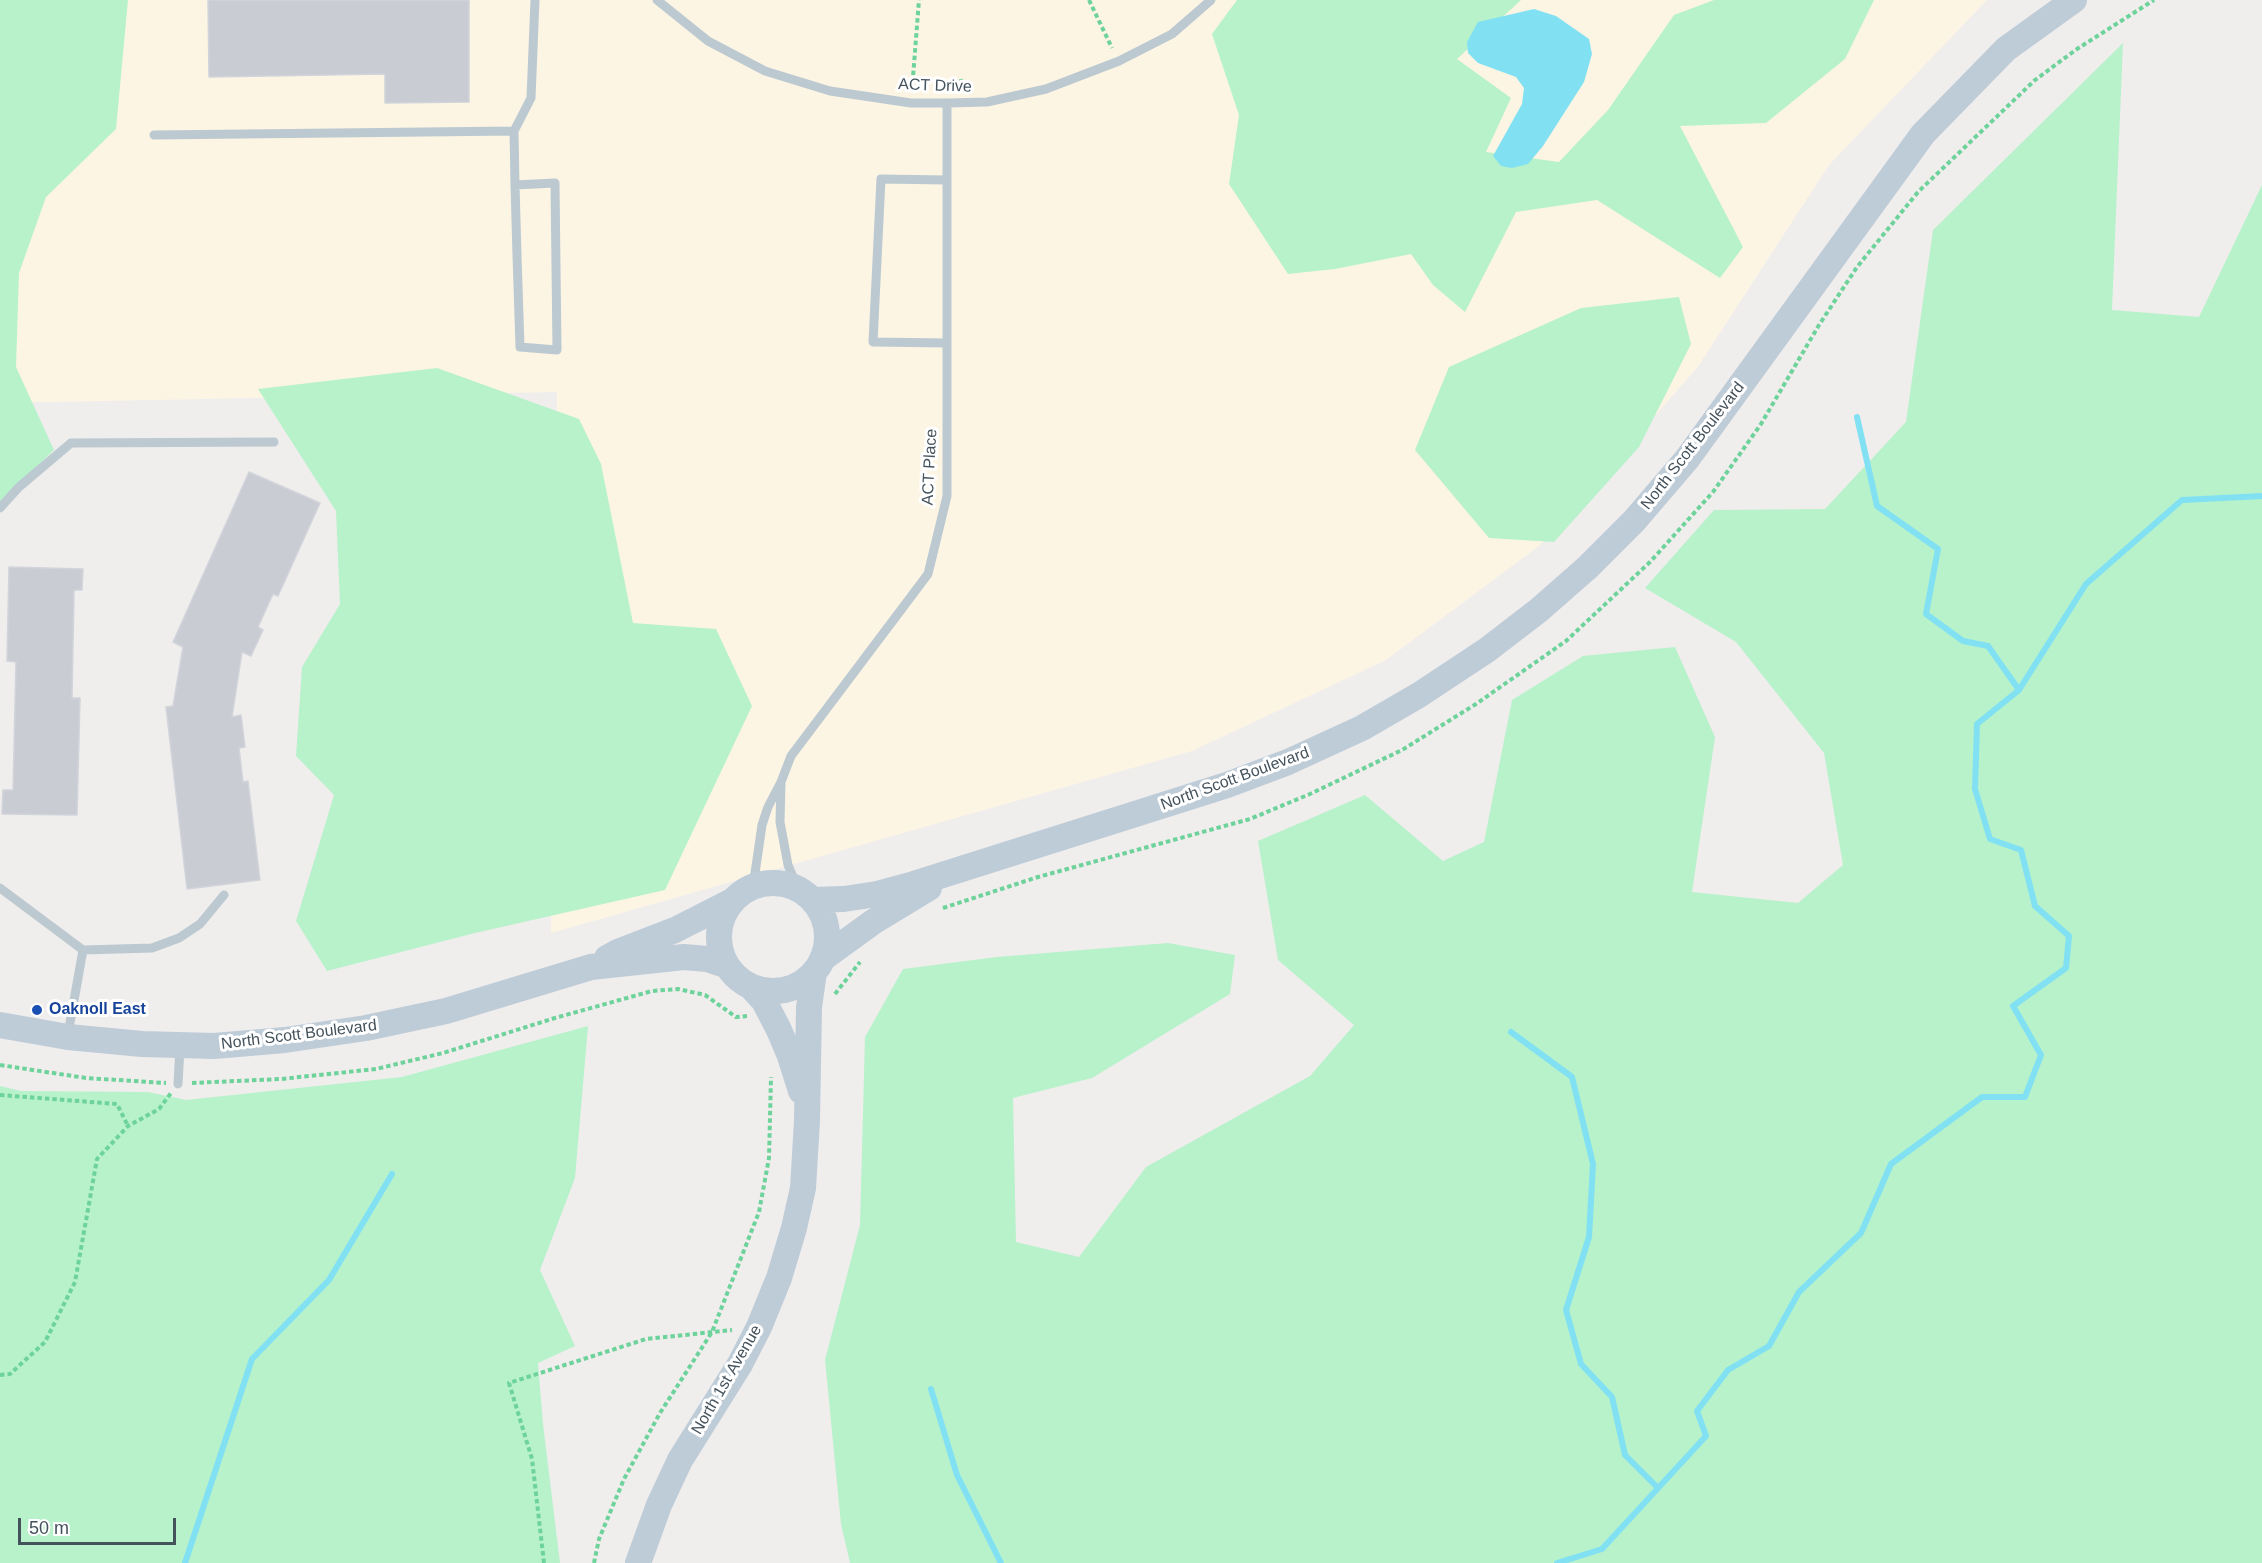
<!DOCTYPE html>
<style>
body{margin:0}
#map{position:relative;width:2262px;height:1563px;overflow:hidden;background:#f0eded;font-family:Helvetica,sans-serif}
canvas{display:block}
.scale{position:absolute;left:18px;top:1518px;width:158px;height:27px;box-sizing:border-box;border:3px solid #44525c;border-top:0;padding-left:8px;font-size:18px;line-height:21px;white-space:nowrap;color:#44525c;-webkit-text-stroke:4px #fff;paint-order:stroke}
</style>
<div id="map">
<canvas width="2262" height="1563"></canvas>
<div class="scale">50 m</div>
</div>
<script>
const ctx = document.querySelector('canvas').getContext('2d');
ctx.lineJoin = 'round';
function fillPath(path, color) { ctx.fillStyle = color; ctx.fill(path, 'evenodd'); }
const toPath = rows => new Path2D(rows.map(r => 'M' + r).join(''));
function strokePath(path, color, width, dash) { ctx.strokeStyle = color; ctx.lineWidth = width; ctx.lineCap = dash ? 'butt' : 'round'; ctx.setLineDash(dash || []); ctx.stroke(path); }
function write(font, color, halo, rows, align = 'center') {
  ctx.font = font + ' Helvetica,sans-serif'; ctx.lineWidth = 6; ctx.setLineDash([]); ctx.textBaseline = 'middle'; ctx.strokeStyle = halo; ctx.fillStyle = color; for (const [text, x, y, turn = 0] of rows) {
    ctx.save(); ctx.translate(x, y); ctx.rotate((+turn || 0) * Math.PI / 180); ctx.textAlign = isNaN(turn) ? turn : align; if (halo) ctx.strokeText(text, 0, 0); ctx.fillText(text, 0, 0); ctx.restore();
  }
}
fillPath(toPath([
 [0,0,1987,0,1829,165,1697,368,1539,546,1386,660,1192,751,551,933,557,392,0,403]
]), '#fdf5e4');
fillPath(toPath([
 [0,0,128,0,116,129,46,197,19,273,16,367,54,450,0,502],
 [1237,0,1521,0,1457,59,1511,98,1486,152,1559,162,1608,110,1674,15,1714,0,1874,0,1845,59,1766,123,1680,126,1743,247,1720,278,1597,200,1516,212,1465,312,1433,285,1411,254,1335,269,1288,274,1229,184,1239,115,1212,34],
 [2123,43,2112,310,2199,317,2262,185,2262,1563,850,1563,841,1524,825,1360,860,1225,865,1037,903,969,997,957,1168,943,1235,955,1230,994,1092,1078,1013,1098,1016,1242,1079,1257,1146,1167,1310,1076,1354,1025,1278,960,1258,841,1365,795,1443,861,1484,842,1512,700,1583,656,1675,647,1715,737,1692,892,1798,903,1843,865,1824,753,1736,642,1645,588,1714,510,1825,509,1906,422,1933,230],
 [1679,297,1691,344,1639,447,1554,542,1489,538,1415,450,1449,367,1581,308],
 [437,368,579,419,601,464,633,623,716,629,752,706,665,890,475,933,327,971,296,921,334,795,296,756,302,667,340,604,336,511,258,389],
 [588,1026,575,1178,540,1270,575,1346,538,1363,543,1424,560,1563,0,1563,0,1086,21,1091,148,1092,186,1100,402,1077]
]), '#b7f2cb');
fillPath(toPath([
 [1534,9,1556,16,1589,39,1592,54,1584,82,1543,146,1528,164,1512,168,1501,166,1493,156,1522,104,1524,88,1516,77,1478,63,1468,53,1467,42,1478,22]
]), '#81e1f3');
strokePath(toPath([
 [2019,690,2086,584,2182,500,2262,496],
 [1511,1032,1572,1077,1593,1164,1589,1237,1566,1310,1581,1364,1612,1397,1625,1455,1658,1488],
 [931,1389,957,1475,1001,1563],
 [185,1563,252,1359,329,1280,392,1174],
 [1557,1563,1602,1549,1706,1436,1697,1411,1728,1370,1769,1346,1799,1292,1861,1233,1891,1164,1982,1097,2025,1097,2041,1055,2013,1006,2066,968,2069,936,2035,906,2021,850,1990,839,1975,789,1977,724,2019,690,1988,646,1963,641,1926,614,1938,549,1877,506,1857,417]
]), '#81e1f3', 6);
const building = toPath([
 [208,0,469,0,469,102,385,103,385,74,209,77,208,0],
 [249,472,320,503,278,596,273,594,258,627,263,630,251,656,242,652,232,717,241,715,245,747,239,748,243,782,248,781,260,880,187,889,166,707,173,706,183,647,173,642,249,472],
 [9,567,83,569,82,590,74,590,72,698,80,698,77,815,2,814,3,790,13,790,16,662,7,661,9,567]
]);
fillPath(building, '#c9cdd3');
strokePath(building, '#d1d4da', 1.5);
strokePath(toPath([
 [1089,0,1112,48],
 [961,79,963,90],
 [912,90,919,0],
 [943,908,1038,877,1250,819,1310,794,1402,750,1476,704,1566,641,1650,562,1713,492,1761,424,1819,325,1857,267,1918,192,2035,80,2077,49,2154,0],
 [835,994,860,962],
 [0,1065,86,1078,166,1083],
 [192,1083,281,1079,376,1069,443,1053,555,1018,652,991,678,989,705,995,736,1017,747,1016],
 [0,1095,117,1104,128,1126],
 [0,1375,10,1374,45,1342,75,1282,97,1159,128,1126,159,1109,171,1093],
 [544,1563,532,1459,509,1383,646,1339,732,1330],
 [594,1563,599,1539,624,1479,660,1413,712,1332,759,1212,769,1158,771,1077]
]), '#6dd39b', 4, [4.5, 3]);
strokePath(toPath([
 [657,0,708,41,765,71,830,91,911,103,947,103,987,102,1046,89,1119,61,1172,34,1211,0],
 [514,131,515,185,517,255,520,347,557,350,555,183,515,185],
 [154,135,514,131,531,98,535,0],
 [947,180,881,179,873,342,947,343],
 [0,508,19,487,71,443,274,442],
 [781,782,780,822,788,865,798,889],
 [0,888,83,950],
 [749,889,754,880,762,825,768,807,781,782,791,756,928,574,947,496,947,103],
 [68,1034,83,950,152,948,179,938,200,924,224,895],
 [178,1084,180,1047]
]), '#bcc9d1', 9);
strokePath(toPath([
 '719 937a54 54 0 1 1 108 0a54 54 0 1 1-108 0Z',
 [813,900,844,899,877,894,914,884,1227,785,1288,762,1362,728,1419,695,1487,650,1539,610,1588,567,1634,521,1687,459,1923,134,2006,49,2074,0],
 [607,958,618,952,675,930,732,901],
 [822,959,873,922,929,888],
 [751,987,764,1001,779,1030,790,1056,801,1091],
 [0,1025,68,1037,142,1044,214,1046,285,1040,366,1028,446,1011,591,967,684,957,707,959,725,965],
 [638,1563,659,1505,680,1460,740,1364,759,1327,779,1278,794,1228,803,1188,807,1121,809,1007,814,972]
]), '#beccd8', 26);
for (const [x, y, r, color] of [
 [37,1010,6,"#1a4fb4"]
]) { const dot = new Path2D(); dot.arc(x, y, r, 0, 2 * Math.PI); ctx.fillStyle = color; ctx.fill(dot); strokePath(dot, '#fff', 2); }
write('16px', '#44525c', '#fff', [
 ["ACT Drive",935,86,2],
 ["North Scott Boulevard",1693,446,-52],
 ["ACT Place",930,467,-87],
 ["North Scott Boulevard",1235,779,-20],
 ["North Scott Boulevard",299,1035,-7],
 ["North 1st Avenue",727,1380,-60]
]);
write('bold 16px', '#164399', '#fff', [
 ["Oaknoll East",49,1010]
], 'left');
</script>
